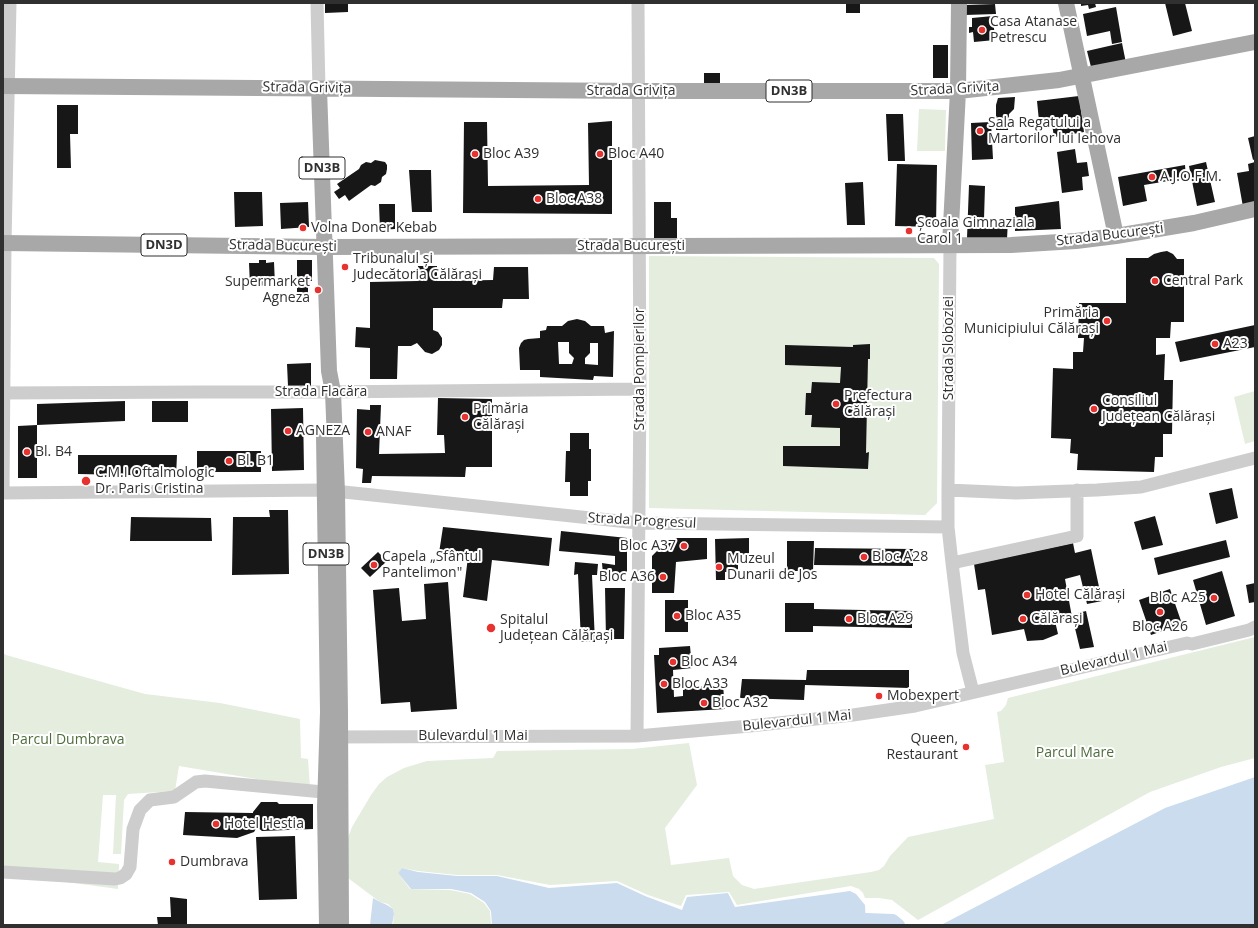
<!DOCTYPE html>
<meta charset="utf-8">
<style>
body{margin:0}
#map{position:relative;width:1258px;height:928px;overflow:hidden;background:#fff;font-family:"Open Sans",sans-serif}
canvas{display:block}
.frame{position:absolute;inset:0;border:4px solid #303030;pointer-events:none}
</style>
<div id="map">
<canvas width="1258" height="928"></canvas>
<div class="frame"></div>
</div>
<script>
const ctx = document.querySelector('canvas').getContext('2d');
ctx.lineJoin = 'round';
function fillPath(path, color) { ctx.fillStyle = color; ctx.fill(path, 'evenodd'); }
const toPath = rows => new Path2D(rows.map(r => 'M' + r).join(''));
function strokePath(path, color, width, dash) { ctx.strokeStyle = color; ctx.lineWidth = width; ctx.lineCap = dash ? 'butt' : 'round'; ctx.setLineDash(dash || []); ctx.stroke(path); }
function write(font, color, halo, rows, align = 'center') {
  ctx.font = font + ' "Open Sans",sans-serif'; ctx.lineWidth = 4; ctx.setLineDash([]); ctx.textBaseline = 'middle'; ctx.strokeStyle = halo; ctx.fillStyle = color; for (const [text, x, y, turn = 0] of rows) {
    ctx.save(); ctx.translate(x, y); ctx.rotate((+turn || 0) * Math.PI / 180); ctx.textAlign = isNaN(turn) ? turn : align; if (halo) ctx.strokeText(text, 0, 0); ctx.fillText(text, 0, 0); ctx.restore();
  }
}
fillPath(toPath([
 [919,109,946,110,945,151,917,151],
 [649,256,934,258,939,264,937,503,925,515,649,508],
 [1255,391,1255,441,1245,444,1234,397],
 [1255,637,1255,758,1221,767,1150,792,918,920,892,900,879,898,865,898,863,893,859,889,851,886,737,905,729,892,686,895,681,906,648,895,617,881,550,885,497,875,457,875,418,871,402,868,398,873,410,889,450,890,470,894,484,903,490,911,491,925,393,925,394,914,393,909,388,904,380,902,348,878,347,840,352,827,371,795,379,784,387,777,404,768,427,761,493,758,497,751,632,749,689,743,697,785,665,828,671,865,729,858,733,876,742,885,754,889,871,872,879,870,884,866,890,856,908,837,994,819,985,765,1004,762,997,712,1001,711,1006,705,1008,698],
 [3,653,6,655,145,694,220,703,300,719,301,758,308,759,310,788,179,766,175,791,128,794,124,800,121,854,113,854,116,795,103,795,98,862,119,864,118,889,51,880,3,877]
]), '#e5edde');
fillPath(toPath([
 [1255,777,1255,925,941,925,1165,808],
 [402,868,418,872,457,876,497,876,549,888,617,883,645,896,682,910,687,897,728,893,735,907,850,891,856,894,865,905,866,925,492,925,491,911,485,902,471,893,451,889,411,889,398,873],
 [373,898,380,902,387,905,393,909,394,914,392,925,370,925]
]), '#cadced');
strokePath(toPath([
 [866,919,893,920,899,925]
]), '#cadced', 12);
fillPath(toPath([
 [325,3,348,3,348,12,325,13],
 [846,3,860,3,860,13,846,13],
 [1081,3,1095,3,1096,7,1089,9,1088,5,1081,6],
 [1165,3,1185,3,1192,31,1173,36],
 [995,4,996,14,965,15,965,5],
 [1116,7,1122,42,1112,44,1110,31,1087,36,1083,14],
 [993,16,995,40,974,42,973,32,969,33,969,27,972,27,972,18],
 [1122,43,1126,63,1092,71,1087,51],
 [933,45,948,45,948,78,933,78],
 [704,73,720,73,720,87,704,87],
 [1079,96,1084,132,1073,134,1074,137,1066,138,1066,135,1054,137,1052,124,1046,125,1045,120,1039,121,1037,101],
 [1015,97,1014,109,1009,114,1008,130,996,130,996,105,998,98],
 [57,105,78,105,78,134,70,134,71,168,57,168],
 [886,114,903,114,905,161,888,161],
 [612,121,612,214,463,213,464,122,487,122,488,186,589,185,588,123],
 [991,122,993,159,972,160,971,123],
 [1255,136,1255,159,1253,160,1248,138],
 [1075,149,1077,163,1087,162,1089,176,1082,177,1083,190,1062,193,1057,152],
 [375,160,385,162,387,165,387,169,386,174,382,177,381,182,375,186,371,185,349,201,345,195,339,199,334,192,340,188,337,184,359,169,361,165,366,162,371,163],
 [1206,162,1215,202,1197,206,1189,166],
 [1255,162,1255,205,1243,207,1237,173,1249,171,1248,164],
 [897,164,937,165,936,227,895,226],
 [1185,165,1186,178,1144,185,1147,201,1123,206,1118,177],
 [409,170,431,170,432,212,412,212],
 [863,182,865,225,847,225,845,183],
 [969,185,985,186,984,219,1008,220,1007,239,967,238],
 [234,192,262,192,263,226,235,227],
 [1059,201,1061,229,1015,231,1015,207],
 [308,202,309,227,281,229,280,203],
 [654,202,671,202,671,218,677,218,677,242,654,242],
 [379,204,395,204,395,229,380,230],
 [1167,251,1173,254,1177,259,1184,259,1184,322,1171,322,1170,338,1156,338,1156,355,1165,354,1164,380,1173,380,1172,434,1163,434,1163,457,1155,457,1154,472,1077,470,1078,454,1070,453,1071,439,1051,438,1053,368,1073,369,1073,352,1083,352,1084,338,1078,338,1079,303,1126,303,1126,258,1148,258,1154,254,1161,252],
 [259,260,266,260,266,263,274,262,275,285,250,286,249,263,259,263],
 [297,260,312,260,312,281,308,281,308,299,297,299],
 [418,266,437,266,437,281,493,280,494,267,528,267,529,299,503,299,502,308,433,308,433,330,438,332,442,338,442,345,439,350,432,354,425,352,417,343,411,346,398,346,397,379,370,379,370,348,355,347,356,327,370,328,370,282,417,281],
 [577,319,585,321,591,326,604,326,605,333,614,331,613,377,594,376,593,380,540,377,540,370,520,370,519,348,521,343,524,340,528,339,540,338,540,331,546,330,547,326,562,326,568,321],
 [558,342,569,342,569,353,574,358,572,364,559,364],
 [590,343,598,343,598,365,585,364,585,358,590,353],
 [1255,325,1255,347,1180,362,1175,342],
 [870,344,870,359,868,359,866,453,869,452,868,469,783,466,783,446,840,446,840,428,811,427,812,415,805,415,806,393,811,393,812,382,840,383,841,367,785,365,785,345,853,347,853,345],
 [311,363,311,386,288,386,287,364],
 [438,398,492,399,492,467,466,467,465,477,372,476,371,483,362,483,363,469,356,468,357,409,370,410,370,405,381,405,379,454,445,453,444,435,437,435],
 [125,401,125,421,37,425,37,478,18,478,18,426,37,425,37,404],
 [152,401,188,401,188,422,152,422],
 [303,408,304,470,272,471,271,409],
 [570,433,589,433,589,449,591,449,591,481,588,481,588,496,570,496,570,482,565,482,566,451,570,451],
 [197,451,261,451,261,472,197,472],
 [78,455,177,455,176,476,78,474],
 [1232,488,1238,518,1216,524,1209,493],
 [269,510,288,510,289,574,232,575,233,517,270,517],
 [1155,516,1163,545,1142,550,1134,522],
 [131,517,211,518,212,541,130,541],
 [443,527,552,538,549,566,492,560,487,601,463,597,468,557,439,553],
 [561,531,627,538,627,575,603,574,602,563,615,565,615,556,559,551],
 [670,538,707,538,707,559,676,562,674,593,652,593,652,556],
 [749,538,749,561,738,561,738,572,725,572,725,580,716,580,715,539],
 [1226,540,1230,557,1158,575,1154,558],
 [787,541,814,541,813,571,787,571],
 [1073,543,1075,553,1091,549,1102,601,1087,604,1080,575,1065,579,1072,617,1055,621,1058,634,1043,640,1027,641,1024,629,992,635,985,589,978,590,974,564],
 [815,548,913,549,913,566,814,565],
 [378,552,387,561,370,577,361,568],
 [575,562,598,564,597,575,592,575,595,642,581,642,578,574,574,575],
 [1222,571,1235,616,1206,625,1193,580],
 [448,582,457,709,411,712,410,702,381,704,373,590,399,588,402,621,426,619,424,584],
 [1255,583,1255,602,1249,603,1246,585],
 [605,588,625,588,624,639,606,639],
 [1170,589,1182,624,1151,635,1139,600],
 [665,600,688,600,688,632,665,632],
 [785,603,814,603,814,609,912,611,912,628,813,626,813,632,785,632],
 [1086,611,1094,647,1080,649,1073,620,1079,618,1078,613],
 [690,646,692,668,673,670,674,697,683,696,683,688,723,685,725,709,657,713,654,655,659,655,659,648],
 [807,670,909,670,909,688,805,685,804,700,740,698,742,679,806,680],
 [261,802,277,802,279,804,313,804,313,829,262,831,257,827,254,832,237,838,183,835,185,812,253,813,253,812],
 [295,836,297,899,259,900,256,837],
 [170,897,187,899,187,925,158,925,157,917,171,917]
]), '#171717');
strokePath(toPath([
 [317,3,319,89],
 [950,245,948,490,948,527,952,563,963,653,973,692],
 [3,393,202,392,324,392,640,389],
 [3,488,5,243,10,3],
 [948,490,1016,493,1097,490,1141,487,1255,458],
 [3,493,325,490,638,523,948,527],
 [952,563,1077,536,1077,490],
 [637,736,640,389,638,3],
 [331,737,637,736,750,726,853,715,915,706,1187,643,1192,644,1249,630,1255,627],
 [3,872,115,879,120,878,126,874,130,867,133,829,140,810,150,800,174,797,196,782,205,781,334,793]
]), '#cdcdcd', 13);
strokePath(toPath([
 [1066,3,1116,236],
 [3,86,638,91,958,91,1059,80,1255,42],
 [319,89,329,371,333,392,337,492,340,712,341,925],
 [3,243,325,247,1011,245,1076,241,1116,236,1194,223,1255,209],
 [950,245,958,91,959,3],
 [324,436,328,712,325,807,327,925]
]), '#a8a8a8', 16);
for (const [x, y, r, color] of [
 [982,30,4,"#e83230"],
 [980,131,4,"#e83230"],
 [475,154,4,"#e83230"],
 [600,154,4,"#e83230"],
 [1152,177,4,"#e83230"],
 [538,199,4,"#e83230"],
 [303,228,4,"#e83230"],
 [909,231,4,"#e83230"],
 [345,267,4,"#e83230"],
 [1155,281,4,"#e83230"],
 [318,290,4,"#e83230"],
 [1107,321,4,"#e83230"],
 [1215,344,4,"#e83230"],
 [836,404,4,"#e83230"],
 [1094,409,4,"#e83230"],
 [465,417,4,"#e83230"],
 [288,431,4,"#e83230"],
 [368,432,4,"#e83230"],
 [27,452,4,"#e83230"],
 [229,461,4,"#e83230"],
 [86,481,5,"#e83230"],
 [684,546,4,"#e83230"],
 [864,557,4,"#e83230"],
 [374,565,4,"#e83230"],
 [719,567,4,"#e83230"],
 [663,577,4,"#e83230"],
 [1027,595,4,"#e83230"],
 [1214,598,4,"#e83230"],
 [1160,612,4,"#e83230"],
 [677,616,4,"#e83230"],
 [849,619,4,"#e83230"],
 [1023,619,4,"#e83230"],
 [491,628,5,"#e83230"],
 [673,662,4,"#e83230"],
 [664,684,4,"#e83230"],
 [879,696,4,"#e83230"],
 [704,703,4,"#e83230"],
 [966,747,4,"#e83230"],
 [216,824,4,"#e83230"],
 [172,862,4,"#e83230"]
]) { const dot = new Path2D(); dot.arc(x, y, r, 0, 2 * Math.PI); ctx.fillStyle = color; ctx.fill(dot); strokePath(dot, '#fff', 1.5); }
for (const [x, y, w] of [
 [789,91,46],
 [322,168,46],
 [164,245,46],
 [326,554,46]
]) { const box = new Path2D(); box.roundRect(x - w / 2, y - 11, w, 22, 3); ctx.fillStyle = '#fff'; ctx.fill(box); strokePath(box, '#303030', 1); }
write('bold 13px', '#303030', null, [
 ["DN3B",789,91],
 ["DN3B",322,168],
 ["DN3D",164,245],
 ["DN3B",326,554]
]);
write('14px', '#303030', '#fff', [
 ["Casa Atanase",990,22],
 ["Petrescu",990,38],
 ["Sala Regatului a",988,123],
 ["Martorilor lui Iehova",988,139],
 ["Bloc A39",483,154],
 ["Bloc A40",608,154],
 ["A.J.O.F.M.",1160,177],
 ["Bloc A38",546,199],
 ["Școala Gimnaziala",917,223],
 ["Carol 1",917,239],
 ["Volna Doner Kebab",311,228],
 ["Tribunalul și",353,259],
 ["Judecătoria Călărași",353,275],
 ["Central Park",1163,281],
 ["Supermarket",310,282,"right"],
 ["Agneza",310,298,"right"],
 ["Primăria",1099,313,"right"],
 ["Municipiului Călărași",1099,329,"right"],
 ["A23",1223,344],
 ["Prefectura",844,396],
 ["Călărași",844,412],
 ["Consiliul",1102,401],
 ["Județean Călărași",1102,417],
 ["Primăria",473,409],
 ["Călărași",473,425],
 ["AGNEZA",296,431],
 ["ANAF",376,432],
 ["Bl. B4",35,452],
 ["Bl. B1",237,461],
 ["C.M.I Oftalmologic",95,473],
 ["Dr. Paris Cristina",95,489],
 ["Bloc A37",676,546,"right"],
 ["Capela „Sfântul",382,557],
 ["Pantelimon\"",382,573],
 ["Bloc A28",872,557],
 ["Muzeul",727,559],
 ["Dunarii de Jos",727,575],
 ["Bloc A36",655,577,"right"],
 ["Hotel Călărași",1035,595],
 ["Bloc A25",1206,598,"right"],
 ["Bloc A35",685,616],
 ["Bloc A29",857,619],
 ["Călărași",1031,619],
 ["Spitalul",500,620],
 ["Județean Călărași",500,636],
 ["Bloc A26",1160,627,"center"],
 ["Bloc A34",681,662],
 ["Bloc A33",672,684],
 ["Mobexpert",887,696],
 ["Bloc A32",712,703],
 ["Queen,",958,739,"right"],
 ["Restaurant",958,755,"right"],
 ["Hotel Hestia",224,824],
 ["Dumbrava",180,862]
], 'left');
write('14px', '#303030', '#fff', [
 ["Strada Grivița",307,88,1],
 ["Strada Grivița",955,89,-3],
 ["Strada Grivița",631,91],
 ["Strada București",1110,235,-7],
 ["Strada București",283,246,1],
 ["Strada București",631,246],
 ["Strada Sloboziei",949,348,-90],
 ["Strada Pompierilor",640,369,-90],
 ["Strada Flacăra",321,392],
 ["Strada Progresul",642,521,3],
 ["Bulevardul 1 Mai",1114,659,-13],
 ["Bulevardul 1 Mai",797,721,-6],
 ["Bulevardul 1 Mai",473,736]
]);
write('14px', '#4f6d3c', '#fff', [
 ["Parcul Dumbrava",68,740],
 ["Parcul Mare",1075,753]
]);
</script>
